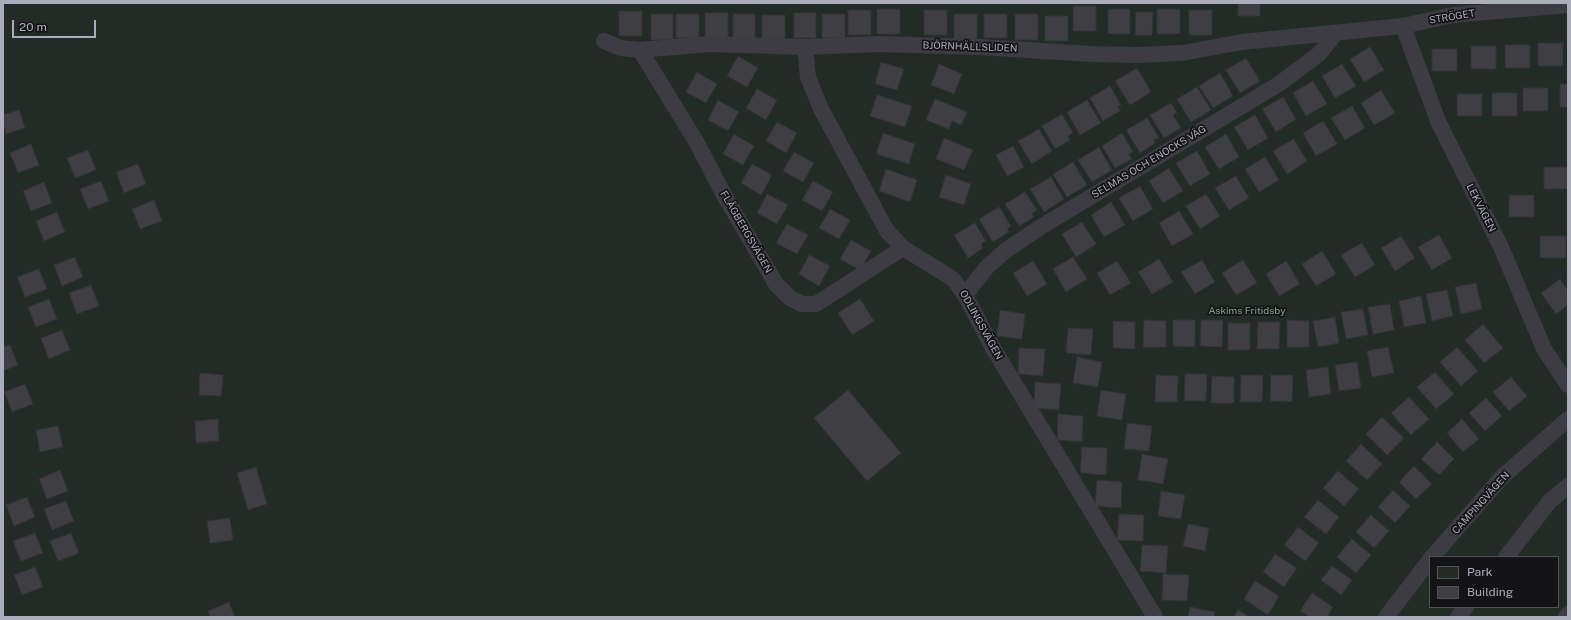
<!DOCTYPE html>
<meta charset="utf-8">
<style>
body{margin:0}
#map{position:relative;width:1571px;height:620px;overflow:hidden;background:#19191b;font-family:"Public Sans",sans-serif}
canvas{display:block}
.frame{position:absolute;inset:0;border:4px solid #acadba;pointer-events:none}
.legend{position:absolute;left:1429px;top:556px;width:130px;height:52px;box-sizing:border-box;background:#141416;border:1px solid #515158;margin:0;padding:5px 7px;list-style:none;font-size:12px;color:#acadba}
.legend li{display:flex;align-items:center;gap:8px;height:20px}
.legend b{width:20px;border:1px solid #515158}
.scale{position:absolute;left:12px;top:20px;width:84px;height:18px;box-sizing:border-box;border:2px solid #acadba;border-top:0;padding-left:5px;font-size:12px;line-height:14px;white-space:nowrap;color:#acadba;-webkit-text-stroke:3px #141416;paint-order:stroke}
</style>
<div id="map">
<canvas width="1571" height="620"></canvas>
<div class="frame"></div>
<ul class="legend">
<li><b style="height:11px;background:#232b26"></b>Park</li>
<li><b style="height:11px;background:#3f3e42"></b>Building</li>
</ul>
<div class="scale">20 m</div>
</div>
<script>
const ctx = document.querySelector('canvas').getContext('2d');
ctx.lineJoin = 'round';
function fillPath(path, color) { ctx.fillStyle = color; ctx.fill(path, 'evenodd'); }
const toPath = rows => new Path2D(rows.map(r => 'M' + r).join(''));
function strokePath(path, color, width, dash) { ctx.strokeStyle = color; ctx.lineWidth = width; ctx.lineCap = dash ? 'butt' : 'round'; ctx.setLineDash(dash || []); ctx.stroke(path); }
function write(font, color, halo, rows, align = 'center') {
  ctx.font = font + ' "Public Sans",sans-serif'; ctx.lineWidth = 3.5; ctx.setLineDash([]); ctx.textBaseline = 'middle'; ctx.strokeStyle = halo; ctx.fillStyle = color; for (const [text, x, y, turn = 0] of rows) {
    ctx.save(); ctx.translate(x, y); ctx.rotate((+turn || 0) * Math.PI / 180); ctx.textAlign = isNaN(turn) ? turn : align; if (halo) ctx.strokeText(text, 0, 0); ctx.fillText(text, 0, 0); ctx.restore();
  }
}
fillPath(toPath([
 [3,3,1568,3,1568,617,3,617],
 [1430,557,1558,557,1558,607,1430,607]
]), '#232b26');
const building = toPath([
 [1238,3,1260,3,1260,16,1238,16,1238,3],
 [1073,6,1096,6,1096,31,1073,31,1073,6],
 [877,9,900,9,900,34,877,34,877,9],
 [1108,9,1130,9,1130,34,1108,34,1108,9],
 [1157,9,1180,9,1180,34,1157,34,1157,9],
 [848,10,871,10,871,35,848,35,848,10],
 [924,10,947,10,947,35,924,35,924,10],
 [1189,10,1212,10,1212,35,1189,35,1189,10],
 [619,11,642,11,642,36,619,36,619,11],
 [1136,12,1153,12,1152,35,1135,35,1136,12],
 [705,13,728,13,728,38,705,38,705,13],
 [794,13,816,13,816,38,794,38,794,13],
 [651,14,673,14,673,40,651,40,651,14],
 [676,14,699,14,699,38,676,38,676,14],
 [733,14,755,14,755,39,733,39,733,14],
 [822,14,845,14,845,38,822,38,822,14],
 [954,14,977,14,977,39,954,39,954,14],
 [984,14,1007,14,1007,38,984,38,984,14],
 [1015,14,1038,14,1038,40,1015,40,1015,14],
 [762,15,785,15,785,40,762,40,762,15],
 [1045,16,1068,16,1068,41,1045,41,1045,16],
 [1538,43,1563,43,1563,66,1538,66,1538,43],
 [1505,45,1530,45,1530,68,1505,68,1505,45],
 [1471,46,1496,46,1496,69,1471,69,1471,46],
 [1370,47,1384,70,1364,82,1350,59,1370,47],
 [1432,49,1457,49,1457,71,1432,71,1432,49],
 [738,56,758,68,747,87,727,76,738,56],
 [1246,58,1260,81,1240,93,1226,70,1246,58],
 [881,62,904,69,897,90,875,84,881,62],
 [939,64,962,74,954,94,931,85,939,64],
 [1342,64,1356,86,1335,98,1322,76,1342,64],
 [1137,68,1151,92,1130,105,1115,81,1137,68],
 [697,72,717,84,706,103,686,92,697,72],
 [1220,73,1233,96,1213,108,1199,86,1220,73],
 [1313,81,1327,104,1306,116,1293,93,1313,81],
 [1560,84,1568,84,1568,107,1560,107,1560,84],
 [1110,86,1121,105,1118,107,1120,111,1103,121,1090,98,1110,86],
 [1197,87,1211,110,1191,122,1177,99,1197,87],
 [1523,88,1548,88,1548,111,1523,111,1523,88],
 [757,89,777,100,766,120,746,108,757,89],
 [1381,90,1395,113,1374,125,1361,103,1381,90],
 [1492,93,1517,93,1517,116,1492,116,1492,93],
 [1457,94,1482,94,1482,116,1457,116,1457,94],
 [877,95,912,106,905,127,870,116,877,95],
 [1283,97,1296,119,1276,132,1262,109,1283,97],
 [935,99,967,112,961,125,952,121,949,129,926,120,935,99],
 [718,100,739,112,728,131,708,120,718,100],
 [1087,100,1101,123,1080,135,1067,112,1087,100],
 [1171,103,1177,113,1173,115,1181,128,1164,138,1150,115,1171,103],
 [1352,106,1365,128,1345,140,1331,118,1352,106],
 [19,110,25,128,6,134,3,124,3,115,19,110],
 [1062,114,1073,133,1068,136,1070,140,1055,149,1042,126,1062,114],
 [1255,115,1268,138,1248,150,1234,127,1255,115],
 [1147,118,1159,138,1154,140,1155,143,1140,153,1126,130,1147,118],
 [1323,121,1337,144,1316,156,1303,133,1323,121],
 [777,122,797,133,786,153,766,141,777,122],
 [1039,129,1052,151,1032,164,1018,141,1039,129],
 [883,133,915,144,909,164,876,154,883,133],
 [1122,133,1133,152,1129,154,1132,159,1115,168,1102,146,1122,133],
 [734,134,754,146,743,165,723,154,734,134],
 [1226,134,1239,157,1219,169,1205,147,1226,134],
 [944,138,973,150,964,170,936,159,944,138],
 [1294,139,1307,161,1287,174,1273,151,1294,139],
 [31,144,39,165,18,173,10,153,31,144],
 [1013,146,1024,167,1007,176,996,155,1013,146],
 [1099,147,1112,170,1092,182,1078,160,1099,147],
 [88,150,96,170,75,178,67,158,88,150],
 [1197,151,1210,174,1190,186,1176,163,1197,151],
 [794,152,814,163,803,182,783,171,794,152],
 [1265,157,1279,180,1259,192,1245,169,1265,157],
 [1073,162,1087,185,1067,197,1053,174,1073,162],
 [138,164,146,184,124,193,116,172,138,164],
 [752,164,772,175,761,195,741,183,752,164],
 [1544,167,1568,167,1568,189,1544,189,1544,167],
 [1169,168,1183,191,1163,203,1149,181,1169,168],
 [886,169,917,180,910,202,879,191,886,169],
 [946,175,971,184,964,205,939,197,946,175],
 [1236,176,1249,198,1229,210,1215,188,1236,176],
 [1051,177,1064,199,1044,212,1030,189,1051,177],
 [101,181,109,201,88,209,80,189,101,181],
 [813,181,833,192,822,211,802,200,813,181],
 [44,182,52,203,31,211,23,191,44,182],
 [1140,186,1153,209,1133,221,1119,198,1140,186],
 [1025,192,1037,210,1031,214,1034,217,1019,226,1005,204,1025,192],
 [767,194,788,205,777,224,757,213,767,194],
 [1206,194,1220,216,1200,229,1186,206,1206,194],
 [1509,195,1534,195,1534,217,1509,217,1509,195],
 [154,200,162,221,140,229,132,209,154,200],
 [1111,202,1125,225,1104,237,1091,215,1111,202],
 [999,207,1011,226,1007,229,1009,232,993,242,979,219,999,207],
 [830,209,850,220,839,239,819,228,830,209],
 [1179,211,1193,234,1172,246,1159,223,1179,211],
 [57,212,65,232,44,241,36,221,57,212],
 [1082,222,1096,244,1076,257,1062,234,1082,222],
 [975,223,986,241,981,244,983,248,968,258,954,235,975,223],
 [787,224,808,235,797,254,776,243,787,224],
 [1439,235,1452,258,1432,270,1418,247,1439,235],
 [1401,236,1415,258,1395,271,1381,248,1401,236],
 [1540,236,1566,236,1566,258,1540,258,1540,236],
 [851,240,871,251,860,270,840,259,851,240],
 [1362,243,1375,265,1355,277,1341,255,1362,243],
 [1322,251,1336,274,1316,286,1302,264,1322,251],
 [809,255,830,266,819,286,799,274,809,255],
 [75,257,83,277,62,286,54,265,75,257],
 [1073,257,1087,279,1066,292,1053,269,1073,257],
 [1159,259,1173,282,1152,294,1138,272,1159,259],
 [1202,260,1215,282,1195,294,1181,272,1202,260],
 [1243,260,1257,283,1236,295,1222,273,1243,260],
 [1033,261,1047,284,1027,296,1013,273,1033,261],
 [1117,261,1131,283,1110,295,1097,273,1117,261],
 [1286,261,1300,284,1279,296,1266,274,1286,261],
 [39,269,47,289,25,297,17,277,39,269],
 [1560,279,1568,291,1568,305,1556,314,1541,293,1560,279],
 [1476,283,1482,309,1461,314,1455,287,1476,283],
 [91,285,99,306,77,314,69,293,91,285],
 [1447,290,1453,316,1432,321,1426,294,1447,290],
 [1421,296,1426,323,1404,327,1399,301,1421,296],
 [49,299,57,319,36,327,28,307,49,299],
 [860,299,874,321,852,335,838,313,860,299],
 [1390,304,1394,330,1373,334,1368,307,1390,304],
 [1363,309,1368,335,1346,339,1341,312,1363,309],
 [1000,310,1025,314,1022,339,997,336,1000,310],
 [1335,317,1339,343,1318,347,1313,321,1335,317],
 [1144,320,1166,321,1166,347,1143,347,1144,320],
 [1173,320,1195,320,1195,347,1173,346,1173,320],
 [1201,320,1223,320,1222,347,1200,346,1201,320],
 [1287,320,1309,321,1309,347,1287,347,1287,320],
 [1113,321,1135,322,1135,349,1113,348,1113,321],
 [1258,322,1280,322,1279,349,1257,349,1258,322],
 [1228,323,1250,323,1250,350,1228,350,1228,323],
 [1483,324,1503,348,1484,363,1465,340,1483,324],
 [1068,328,1093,329,1091,355,1066,353,1068,328],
 [62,330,70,350,49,359,41,338,62,330],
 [10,345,18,365,3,371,3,347,10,345],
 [1388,347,1394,373,1372,377,1367,351,1388,347],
 [1457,347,1478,371,1461,386,1440,362,1457,347],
 [1019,348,1045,349,1043,376,1018,374,1019,348],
 [1077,357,1102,362,1098,387,1073,383,1077,357],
 [1357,362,1361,388,1339,391,1335,365,1357,362],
 [1328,367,1331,394,1309,397,1306,370,1328,367],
 [1435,372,1454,394,1436,409,1417,387,1435,372],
 [200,373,223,375,221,396,199,395,200,373],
 [1185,374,1207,374,1206,401,1184,401,1185,374],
 [1156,375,1178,376,1177,402,1155,402,1156,375],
 [1241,375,1263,375,1262,402,1240,402,1241,375],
 [1271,375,1293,375,1292,402,1270,401,1271,375],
 [1212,376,1234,377,1234,403,1211,403,1212,376],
 [1511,377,1527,396,1509,411,1493,392,1511,377],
 [1035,382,1061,384,1059,410,1034,408,1035,382],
 [25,384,33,404,12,412,4,392,25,384],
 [848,390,901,453,867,481,814,418,848,390],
 [1101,390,1126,394,1122,420,1097,416,1101,390],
 [1409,397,1429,419,1411,435,1391,413,1409,397],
 [1486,398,1502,416,1485,431,1469,413,1486,398],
 [1058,414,1083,416,1082,442,1057,440,1058,414],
 [1382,417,1404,438,1387,455,1366,434,1382,417],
 [218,419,219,441,196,443,195,421,218,419],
 [1462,419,1479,439,1463,452,1447,433,1462,419],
 [1127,423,1152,426,1149,451,1124,449,1127,423],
 [58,426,63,447,40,452,36,430,58,426],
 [1437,442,1454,459,1439,475,1421,459,1437,442],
 [1361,444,1382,464,1367,480,1346,461,1361,444],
 [1082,447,1107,448,1106,475,1080,473,1082,447],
 [1142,454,1168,459,1163,484,1138,480,1142,454],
 [1414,466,1432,484,1416,499,1399,482,1414,466],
 [256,467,267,504,248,510,237,473,256,467],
 [60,470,68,491,47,499,39,479,60,470],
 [1338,471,1359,489,1344,506,1323,488,1338,471],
 [1097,480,1122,482,1121,508,1095,506,1097,480],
 [1393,490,1410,506,1395,523,1378,507,1393,490],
 [1161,491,1185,495,1181,519,1158,516,1161,491],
 [27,497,35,517,14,526,6,505,27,497],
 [1318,500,1339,517,1326,534,1304,517,1318,500],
 [66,501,74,521,52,530,44,509,66,501],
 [1119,514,1144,515,1143,541,1117,540,1119,514],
 [1371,515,1389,531,1374,548,1356,532,1371,515],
 [230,518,233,540,210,543,207,521,230,518],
 [1188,524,1209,528,1205,551,1183,546,1188,524],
 [1298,527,1319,543,1305,561,1284,545,1298,527],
 [35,533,43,553,21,561,13,541,35,533],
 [71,533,79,553,58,561,50,541,71,533],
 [1352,539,1371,555,1356,573,1337,557,1352,539],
 [1142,545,1168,546,1166,573,1140,571,1142,545],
 [1275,554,1297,568,1284,587,1263,572,1275,554],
 [1332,566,1352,580,1341,595,1321,580,1332,566],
 [35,567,43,587,22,595,14,575,35,567],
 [1163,574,1189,575,1187,601,1162,600,1163,574],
 [1255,581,1279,596,1268,615,1244,599,1255,581],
 [1312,593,1333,607,1327,617,1310,617,1300,611,1312,593],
 [229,602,235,617,210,617,208,611,229,602],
 [1190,607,1215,612,1214,617,1188,617,1190,607],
 [1238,610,1249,617,1234,617,1238,610]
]);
fillPath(building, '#3f3e42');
strokePath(building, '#343337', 1);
strokePath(toPath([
 [1403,26,1438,121,1501,247,1544,349,1568,385],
 [604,41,621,48,640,50,710,44,805,47,878,44,979,47,1091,54,1138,55,1182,53,1242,42,1403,26,1453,15,1568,5],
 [805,47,808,77,821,109,887,231,903,248,953,279,965,295,993,348,1155,617],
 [640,50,697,143,724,195,776,284,790,298,802,304,816,304,903,248],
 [965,295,986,268,1005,251,1039,228,1279,84,1319,54,1336,33],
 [1432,557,1502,477,1568,419],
 [1506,557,1550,501,1568,486],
 [1386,617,1430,560],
 [1458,617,1466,607],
 [1566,617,1568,614]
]), '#3c3c42', 16);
write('10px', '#acadba', '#141416', [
 ["STRÖGET",1452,17,-9],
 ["BJÖRNHÄLLSLIDEN",970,47,2],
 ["SELMAS OCH ENOCKS VÄG",1149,162,-31],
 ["LEKVÄGEN",1481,208,63],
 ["FLÅGBERGSVÄGEN",746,232,60],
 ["ODLINGSVÄGEN",981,325,61],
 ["CAMPINGVÄGEN",1481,503,-48]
]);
write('10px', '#83a58d', '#141416', [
 ["Askims Fritidsby",1247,311]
]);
</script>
